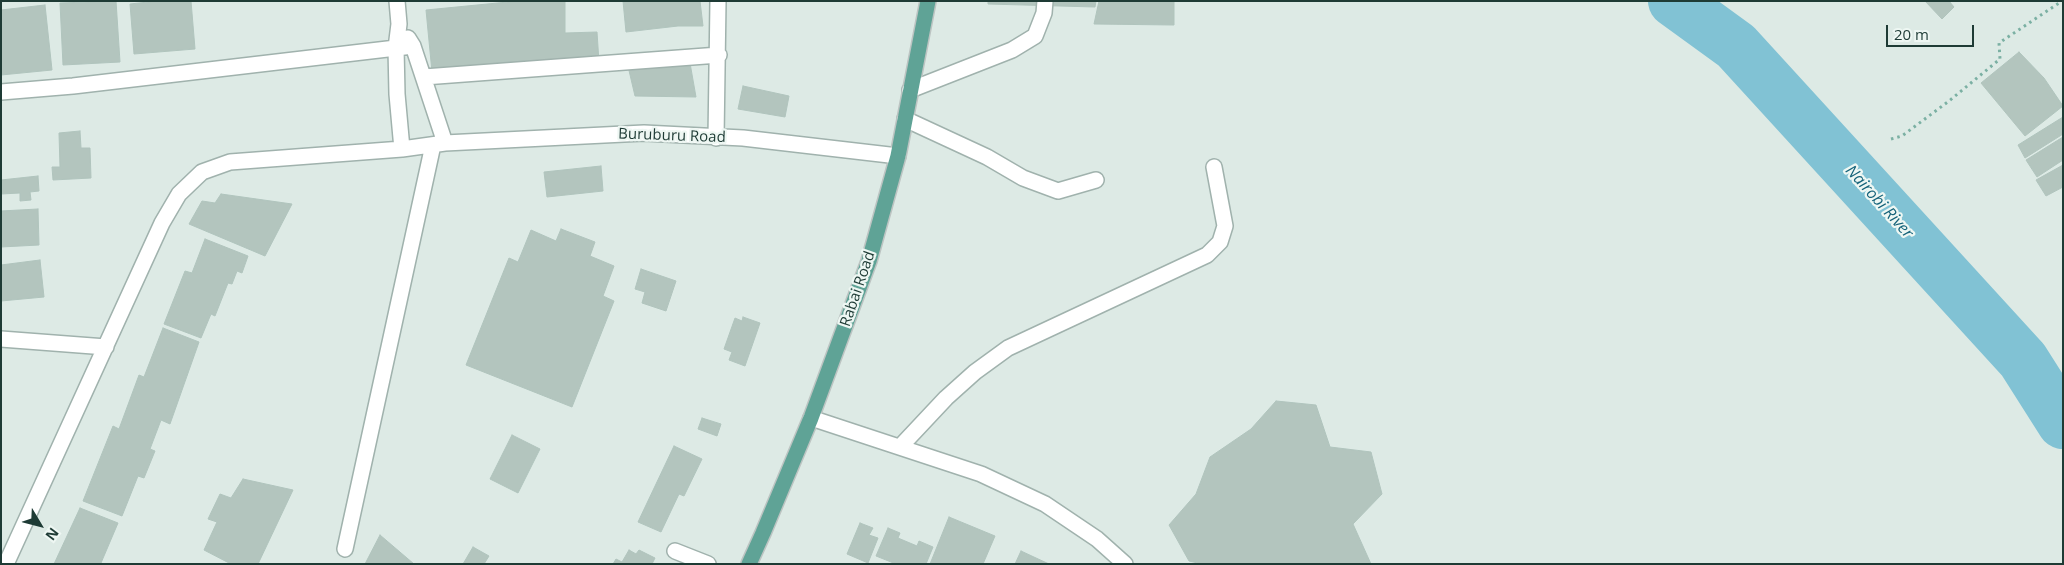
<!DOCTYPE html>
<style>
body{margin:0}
#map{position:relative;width:2064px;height:565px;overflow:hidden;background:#ddeae5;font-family:"Open Sans",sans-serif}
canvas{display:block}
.frame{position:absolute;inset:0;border:2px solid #1e3b35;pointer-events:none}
.north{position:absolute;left:15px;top:500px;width:50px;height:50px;-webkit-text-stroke:4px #eef7f3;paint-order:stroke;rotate:127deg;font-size:14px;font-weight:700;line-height:20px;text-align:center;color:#1e3b35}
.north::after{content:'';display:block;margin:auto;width:18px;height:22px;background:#1e3b35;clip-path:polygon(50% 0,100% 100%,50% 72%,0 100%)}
.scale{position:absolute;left:1886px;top:25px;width:88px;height:22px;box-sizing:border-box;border:2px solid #1e3b35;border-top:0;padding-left:6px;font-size:15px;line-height:18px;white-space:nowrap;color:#1e3b35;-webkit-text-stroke:4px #eef7f3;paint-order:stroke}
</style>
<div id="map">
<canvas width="2064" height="565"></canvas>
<div class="frame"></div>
<div class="north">N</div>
<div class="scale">20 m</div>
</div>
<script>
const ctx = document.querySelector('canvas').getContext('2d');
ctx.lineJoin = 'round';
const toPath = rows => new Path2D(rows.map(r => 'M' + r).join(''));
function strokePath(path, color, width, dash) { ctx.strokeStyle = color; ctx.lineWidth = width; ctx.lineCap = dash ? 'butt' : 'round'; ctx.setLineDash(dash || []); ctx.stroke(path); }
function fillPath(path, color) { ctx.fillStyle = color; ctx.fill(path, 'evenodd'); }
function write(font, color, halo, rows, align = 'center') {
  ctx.font = font + ' "Open Sans",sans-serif'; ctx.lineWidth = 4.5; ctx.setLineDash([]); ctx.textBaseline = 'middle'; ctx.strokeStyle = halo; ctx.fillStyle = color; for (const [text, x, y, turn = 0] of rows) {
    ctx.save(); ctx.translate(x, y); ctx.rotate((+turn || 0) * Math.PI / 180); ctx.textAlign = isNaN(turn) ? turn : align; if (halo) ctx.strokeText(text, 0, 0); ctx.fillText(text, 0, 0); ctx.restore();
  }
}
strokePath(toPath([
 [1674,1,1736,46,2023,360,2063,423]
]), '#81c2d4', 52);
const building = toPath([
 [116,1,120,62,63,65,60,3,116,1],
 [157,1,191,1,195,49,134,54,130,4,157,1],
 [518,1,565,1,565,33,597,32,599,62,432,72,426,10,518,1],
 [623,1,700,1,703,26,678,26,626,32,623,1],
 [988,1,1096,1,1095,7,988,4,988,1],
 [1099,1,1174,1,1174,25,1094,24,1099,1],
 [1925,1,1949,1,1954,7,1942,19,1925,1],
 [45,5,52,70,1,75,1,10,45,5],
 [2019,52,2044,78,2063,106,2025,136,1981,83,2019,52],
 [627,62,690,63,696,97,635,96,627,62],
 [743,86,789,96,785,117,738,109,743,86],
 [2063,117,2063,134,2025,158,2018,145,2063,117],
 [80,131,81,148,90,148,91,178,53,180,52,167,60,167,59,133,80,131],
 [2063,137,2063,160,2037,177,2026,160,2063,137],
 [2063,165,2063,187,2046,196,2036,180,2063,165],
 [601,166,603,191,547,197,544,172,601,166],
 [38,176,39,191,30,192,31,200,20,201,20,193,1,194,1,180,38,176],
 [221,194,292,204,265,256,189,224,202,201,215,203,221,194],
 [38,209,39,245,1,247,1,211,38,209],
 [561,229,595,242,590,256,614,266,603,296,614,301,572,407,466,365,509,258,518,262,531,230,556,241,561,229],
 [205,239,248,256,242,273,237,271,232,284,228,283,215,316,211,314,201,338,164,324,185,271,192,273,205,239],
 [40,260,44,297,1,301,1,265,40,260],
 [641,269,676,281,666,311,642,303,645,292,635,289,641,269],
 [743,317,760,323,745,366,729,360,732,352,724,349,735,318,742,321,743,317],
 [163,328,199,342,170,424,161,420,150,449,155,451,144,478,138,476,122,516,83,501,113,426,119,429,139,375,144,377,163,328],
 [1276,401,1316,405,1330,447,1371,452,1382,494,1353,524,1371,564,1202,564,1189,561,1169,525,1196,494,1210,457,1251,429,1276,401],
 [702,418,721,424,717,436,698,429,702,418],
 [512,435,540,449,518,493,490,479,512,435],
 [674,446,702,459,684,496,679,494,661,532,638,522,674,446],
 [243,479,293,490,258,564,231,564,204,550,217,522,208,519,220,494,231,498,243,479],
 [80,508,118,523,101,563,104,564,54,564,80,508],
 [949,517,995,536,983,564,930,564,949,517],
 [860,523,873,528,869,535,878,538,868,563,847,554,860,523],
 [888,528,900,533,898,538,917,546,919,541,933,547,926,564,896,564,876,556,888,528],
 [380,535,414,564,365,564,380,535],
 [473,547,489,556,484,564,463,564,473,547],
 [629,550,636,554,639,550,655,558,652,564,613,564,616,559,622,562,629,550],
 [1021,551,1049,564,1015,564,1021,551]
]);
fillPath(building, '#b3c5be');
strokePath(building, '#b0c4bd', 1);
const minor = toPath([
 [397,1,399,24,396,48,397,94,402,149],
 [408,38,413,46,445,143],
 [424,77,719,55],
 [910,90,1012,50,1035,36,1044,13,1045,1],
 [1,92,73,86,413,46],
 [905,119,987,157,1023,178,1058,191,1096,180],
 [716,138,718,1],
 [1,339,106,347],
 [811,418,981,474,1045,504,1097,539,1125,564],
 [900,447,946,398,975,372,1008,348,1207,255,1220,242,1225,226,1214,167],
 [345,549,433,145],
 [675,551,708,564],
 [6,564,162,223,179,194,202,172,230,162,402,149,445,143,644,133,743,138,898,156]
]);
const major = toPath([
 [749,564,763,533,811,418,869,261,898,156,928,1]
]);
strokePath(minor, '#a0b2ad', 18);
strokePath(major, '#bcc4c2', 18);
strokePath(toPath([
 [1891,139,1902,136,1949,101,2000,59,1999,43,2062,1]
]), '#7bb0a3', 3, [2.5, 4]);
strokePath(minor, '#fff', 15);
strokePath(major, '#5fa396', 15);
write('15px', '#1e3b35', '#eef7f3', [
 ["Buruburu Road",672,136,2],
 ["Rabai Road",858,289,-71]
]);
write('italic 16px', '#15637a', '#eef7f3', [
 ["Nairobi River",1879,202,48]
]);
</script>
